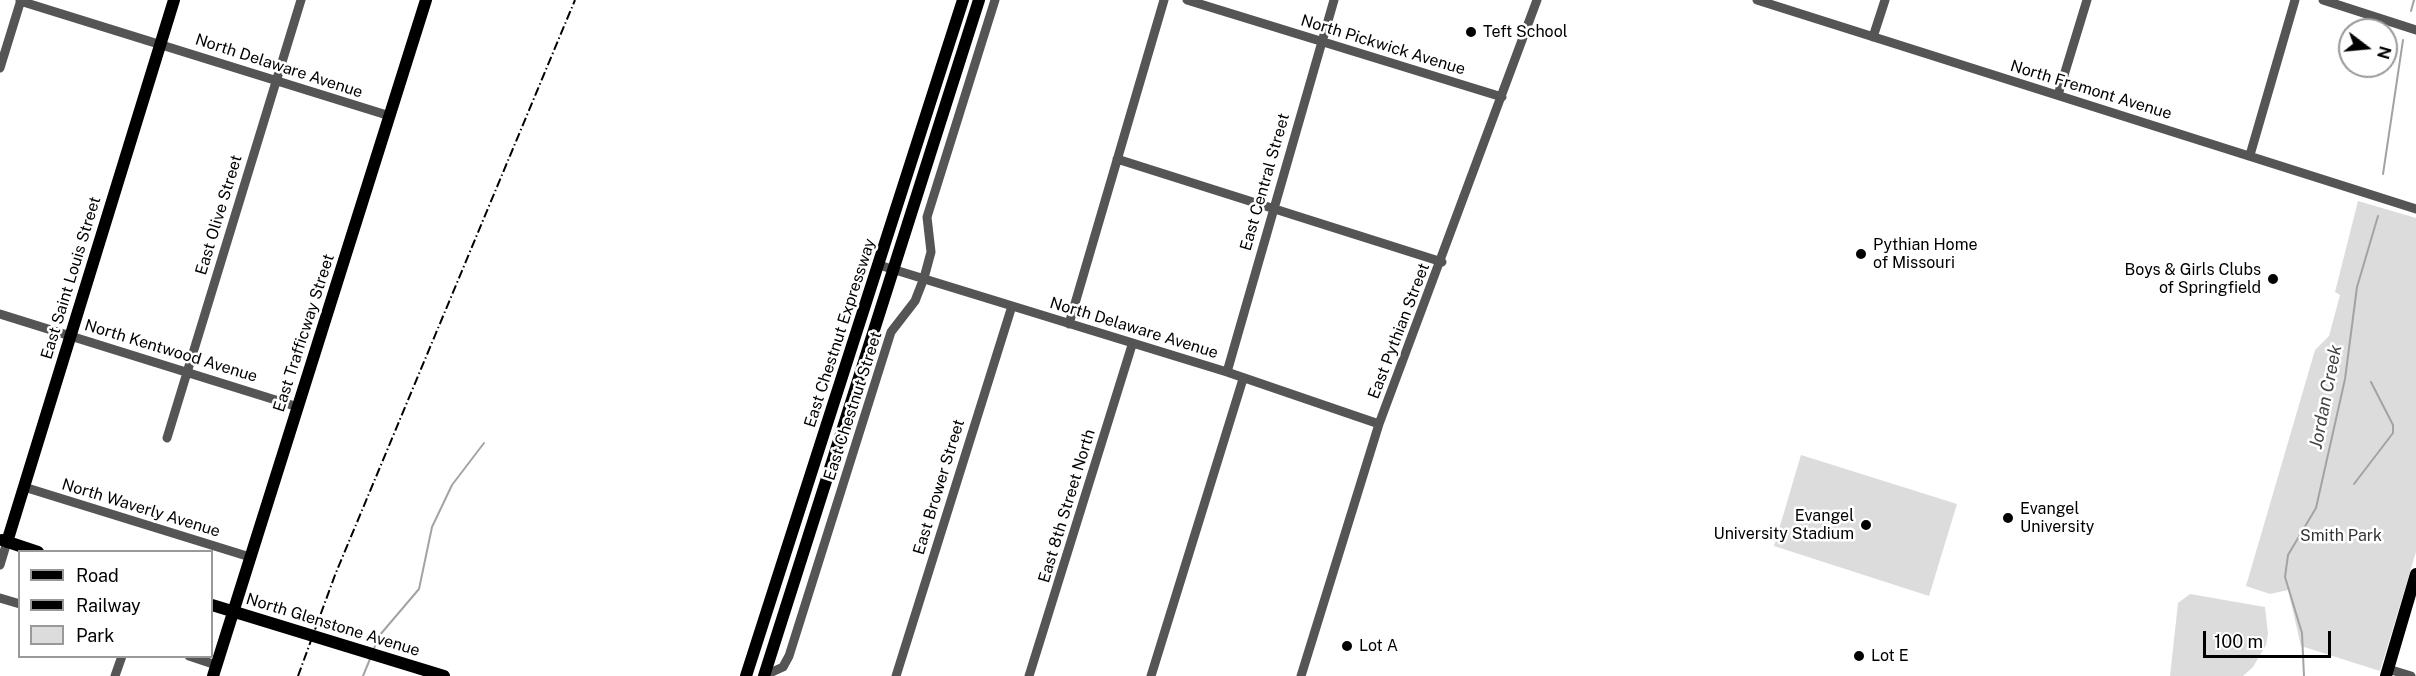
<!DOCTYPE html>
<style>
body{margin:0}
#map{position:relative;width:2416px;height:676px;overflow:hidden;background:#fff;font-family:"Public Sans",sans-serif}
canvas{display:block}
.legend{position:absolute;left:18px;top:550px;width:195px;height:108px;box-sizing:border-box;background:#fff;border:2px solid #999;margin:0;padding:8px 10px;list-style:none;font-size:18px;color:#000}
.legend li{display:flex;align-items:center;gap:12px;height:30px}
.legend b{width:30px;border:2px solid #999}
.north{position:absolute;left:2338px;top:18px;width:60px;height:60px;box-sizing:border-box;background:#fff;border:2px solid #999;border-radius:50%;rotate:106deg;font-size:16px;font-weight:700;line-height:24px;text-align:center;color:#000}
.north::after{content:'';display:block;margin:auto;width:21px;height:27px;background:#000;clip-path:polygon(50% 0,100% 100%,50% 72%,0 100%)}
.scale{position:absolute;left:2203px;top:631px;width:128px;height:27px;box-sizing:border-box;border:3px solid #000;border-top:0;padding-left:8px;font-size:18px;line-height:21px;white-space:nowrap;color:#000;-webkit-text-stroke:4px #fff;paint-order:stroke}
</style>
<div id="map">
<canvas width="2416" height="676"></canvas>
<ul class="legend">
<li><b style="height:8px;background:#000"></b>Road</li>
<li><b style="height:8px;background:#000"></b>Railway</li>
<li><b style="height:16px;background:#dcdcdc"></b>Park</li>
</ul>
<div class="north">N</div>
<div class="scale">100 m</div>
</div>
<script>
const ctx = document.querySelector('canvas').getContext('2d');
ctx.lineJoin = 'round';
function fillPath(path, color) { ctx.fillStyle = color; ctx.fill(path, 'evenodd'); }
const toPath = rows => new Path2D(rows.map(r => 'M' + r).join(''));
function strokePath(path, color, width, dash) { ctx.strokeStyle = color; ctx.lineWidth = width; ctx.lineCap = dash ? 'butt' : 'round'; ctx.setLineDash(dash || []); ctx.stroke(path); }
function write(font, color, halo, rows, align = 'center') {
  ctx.font = font + ' "Public Sans",sans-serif'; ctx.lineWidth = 5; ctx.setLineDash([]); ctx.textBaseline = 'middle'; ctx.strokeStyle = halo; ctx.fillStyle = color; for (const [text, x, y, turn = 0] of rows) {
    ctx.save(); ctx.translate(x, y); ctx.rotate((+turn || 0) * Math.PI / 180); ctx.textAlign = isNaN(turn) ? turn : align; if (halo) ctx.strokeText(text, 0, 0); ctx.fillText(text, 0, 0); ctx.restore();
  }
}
fillPath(toPath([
 [2358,201,2416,218,2416,552,2380,671,2301,646,2288,590,2270,594,2246,586,2315,350,2329,336,2340,295,2335,292],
 [1801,455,1957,504,1929,596,1774,546],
 [2190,594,2265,607,2268,634,2266,645,2253,667,2243,676,2170,676,2178,603]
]), '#dcdcdc');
strokePath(toPath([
 [2411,11,2414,0],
 [2383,174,2403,40],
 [2354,484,2393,433,2393,425,2371,382],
 [373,651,379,636,419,589,432,527,452,485,484,443],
 [363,676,370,659],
 [2304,676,2302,633,2285,577,2288,555,2316,508,2345,379,2357,287,2378,216]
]), '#a3a3a3', 2);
strokePath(toPath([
 [1187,0,1502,97],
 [1757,0,2416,209],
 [2323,0,2416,30],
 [20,1,390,116],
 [1873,37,1885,0],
 [0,68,21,0],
 [2058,95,2087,0],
 [2250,155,2295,0],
 [1117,159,1442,262],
 [879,265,1227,372,1379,424],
 [0,314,298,407],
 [1069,324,1164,0],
 [1227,372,1334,0],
 [167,438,301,0],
 [24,487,250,557],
 [0,565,7,542],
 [0,598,20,604],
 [189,656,216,665],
 [2388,669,2411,676],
 [765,675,783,667,789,656,891,332,915,301,924,278,931,252,927,217,995,0],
 [115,676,122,656],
 [896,676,1012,306],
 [1029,676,1132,345],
 [1151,676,1243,379],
 [1301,676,1379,424,1537,0]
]), '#555', 9);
strokePath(toPath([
 [2,540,38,552],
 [7,542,174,0],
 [212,605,444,676],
 [213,676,426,0],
 [746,676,963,0],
 [764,676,979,0],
 [2386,676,2416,574]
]), '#000', 12);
strokePath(toPath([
 [298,676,335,575,575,0]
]), '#000', 2, [9, 3, 1.5, 3]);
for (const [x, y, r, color] of [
 [1471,32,6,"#000"],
 [1861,254,6,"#000"],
 [2273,279,6,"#000"],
 [2008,518,6,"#000"],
 [1866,525,6,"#000"],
 [1347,646,6,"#000"],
 [1859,656,6,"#000"]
]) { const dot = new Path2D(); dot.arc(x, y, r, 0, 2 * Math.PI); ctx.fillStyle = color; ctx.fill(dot); strokePath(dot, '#fff', 2); }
write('16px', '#000', '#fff', [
 ["Teft School",1483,32],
 ["Pythian Home",1873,245],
 ["of Missouri",1873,263],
 ["Boys & Girls Clubs",2261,270,"right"],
 ["of Springfield",2261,288,"right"],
 ["Evangel",2020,509],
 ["University",2020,527],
 ["Evangel",1854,516,"right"],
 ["University Stadium",1854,534,"right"],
 ["Lot A",1359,646],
 ["Lot E",1871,656]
], 'left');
write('16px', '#000', '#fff', [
 ["North Pickwick Avenue",1383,45,17],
 ["North Delaware Avenue",279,66,18],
 ["North Fremont Avenue",2091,90,17],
 ["East Central Street",1265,182,-74],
 ["East Olive Street",219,215,-73],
 ["East Saint Louis Street",71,278,-73],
 ["North Delaware Avenue",1134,328,17],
 ["East Pythian Street",1399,331,-69],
 ["East Trafficway Street",304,333,-72],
 ["East Chestnut Expressway",840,333,-72],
 ["North Kentwood Avenue",171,351,17],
 ["East Chestnut Street",853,406,-72],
 ["East Brower Street",939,487,-73],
 ["East 8th Street North",1067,506,-73],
 ["North Waverly Avenue",141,508,17],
 ["North Glenstone Avenue",333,625,17]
]);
write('16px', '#333', '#fff', [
 ["Smith Park",2341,536]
]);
write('italic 18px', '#444', '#fff', [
 ["Jordan Creek",2326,397,-79]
]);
</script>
